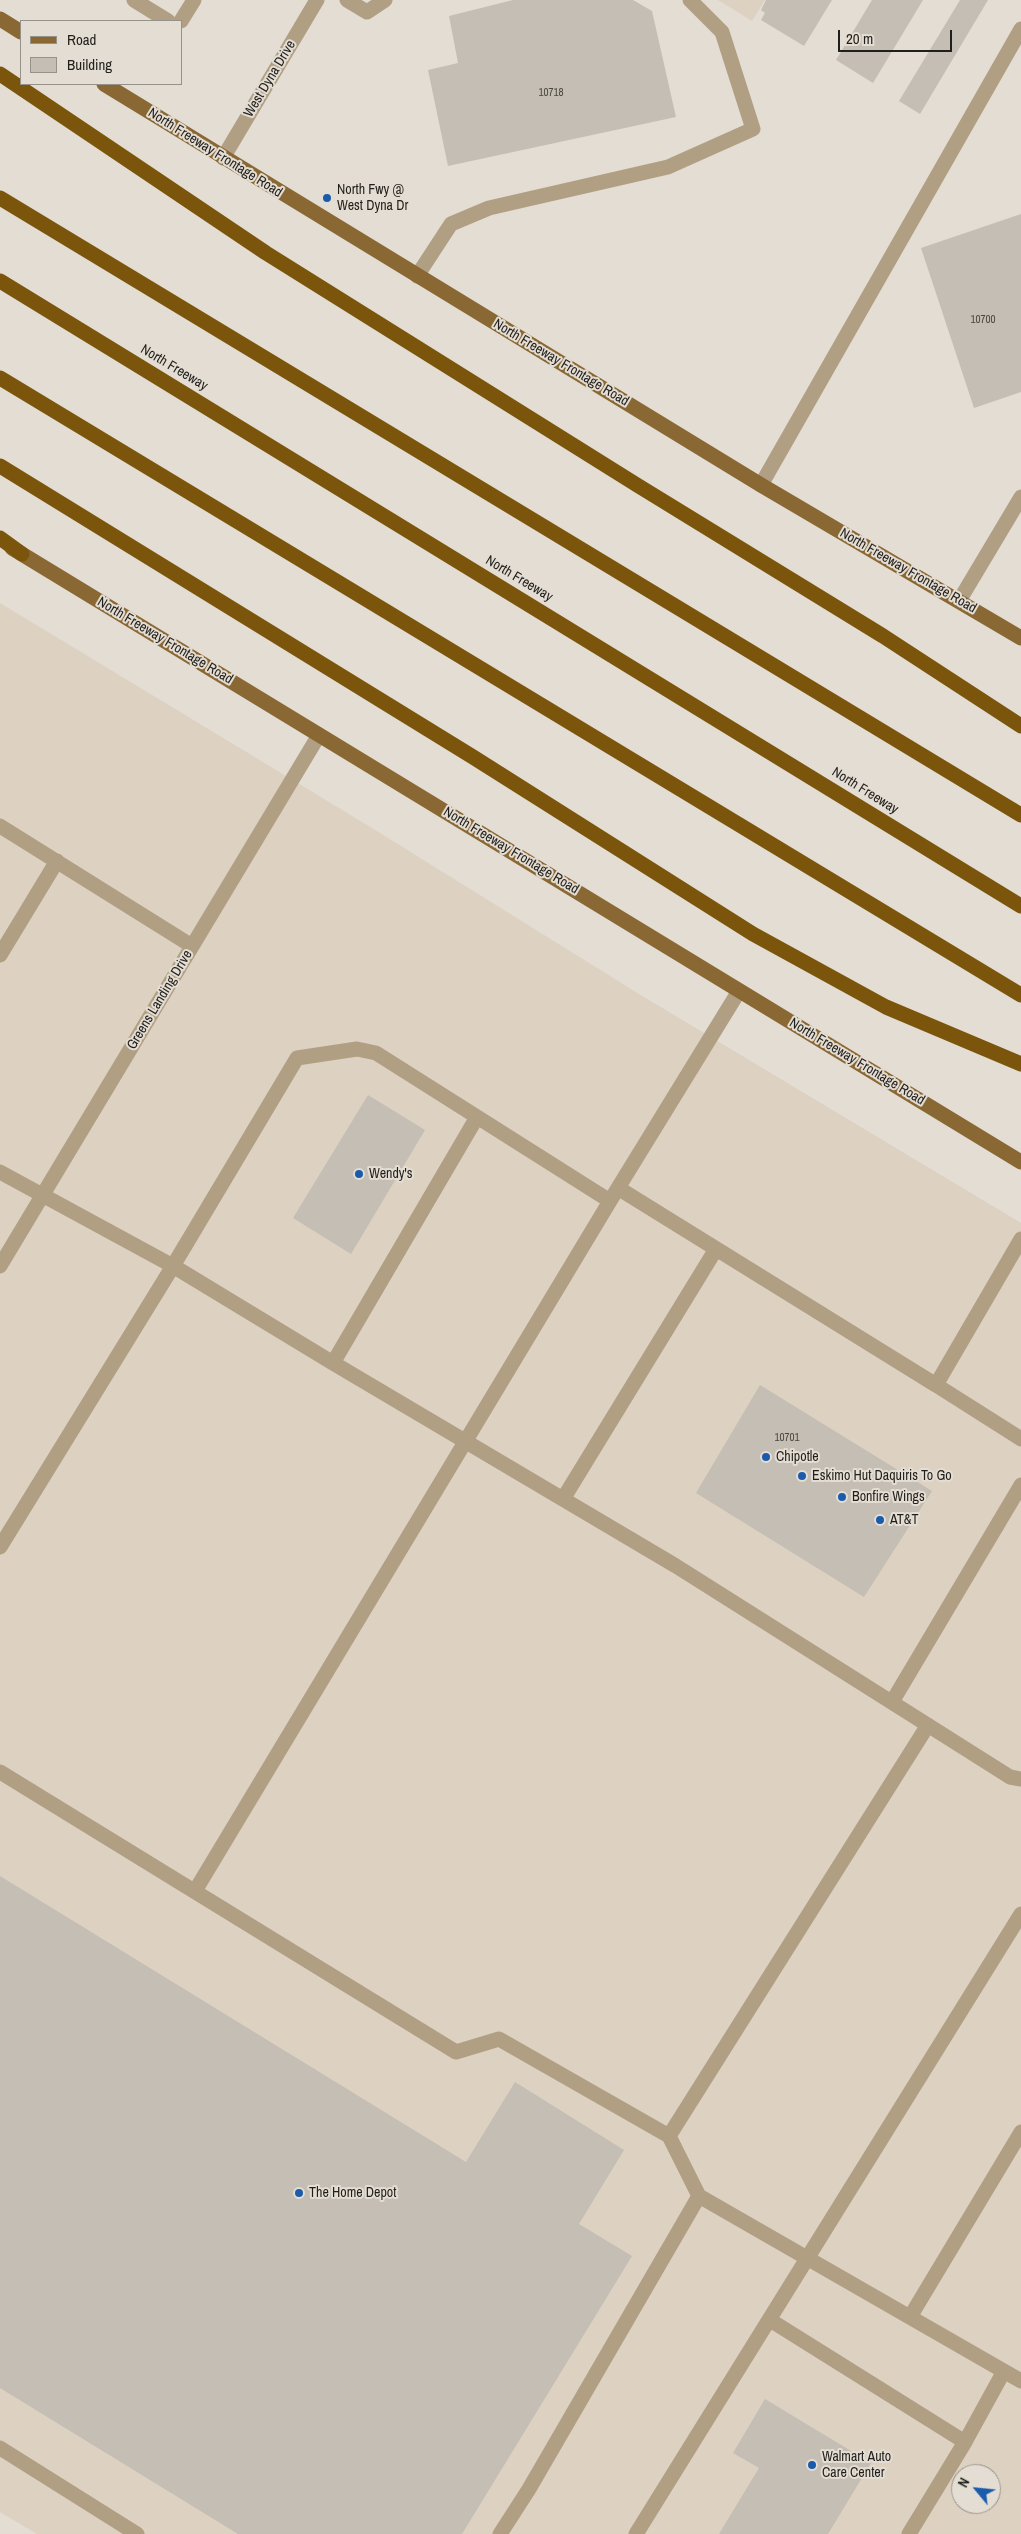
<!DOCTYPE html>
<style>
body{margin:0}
#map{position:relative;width:1021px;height:2534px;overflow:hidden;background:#e4ddd3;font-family:"Archivo Narrow",sans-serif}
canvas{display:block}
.legend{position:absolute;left:20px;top:20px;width:162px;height:65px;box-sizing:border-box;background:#e4ddd3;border:1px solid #969189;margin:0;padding:6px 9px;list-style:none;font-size:15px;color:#211f1b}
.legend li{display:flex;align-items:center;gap:10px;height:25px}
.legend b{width:25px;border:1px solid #969189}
.north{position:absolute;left:951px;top:2464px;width:50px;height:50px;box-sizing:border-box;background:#e4ddd3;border:1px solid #969189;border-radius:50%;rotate:298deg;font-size:14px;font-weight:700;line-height:20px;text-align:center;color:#211f1b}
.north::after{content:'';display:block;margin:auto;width:18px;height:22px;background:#1b5bac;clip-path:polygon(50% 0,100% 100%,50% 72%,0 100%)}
.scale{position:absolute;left:838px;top:30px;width:114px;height:22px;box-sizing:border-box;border:2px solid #211f1b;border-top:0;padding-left:6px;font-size:15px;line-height:18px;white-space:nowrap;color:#211f1b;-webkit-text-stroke:4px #e4ddd3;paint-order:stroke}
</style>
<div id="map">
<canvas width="1021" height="2534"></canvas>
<ul class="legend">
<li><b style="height:6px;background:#8a6834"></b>Road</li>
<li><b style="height:14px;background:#c5beb4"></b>Building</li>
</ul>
<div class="north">N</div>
<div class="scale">20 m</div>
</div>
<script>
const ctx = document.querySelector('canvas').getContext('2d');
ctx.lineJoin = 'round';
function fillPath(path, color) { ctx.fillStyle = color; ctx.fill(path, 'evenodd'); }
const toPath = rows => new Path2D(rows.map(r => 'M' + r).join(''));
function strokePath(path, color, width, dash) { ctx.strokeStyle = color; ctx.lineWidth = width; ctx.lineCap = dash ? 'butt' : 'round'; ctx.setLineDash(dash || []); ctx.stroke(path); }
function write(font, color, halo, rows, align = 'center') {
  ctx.font = font + ' "Archivo Narrow",sans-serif'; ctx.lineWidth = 4; ctx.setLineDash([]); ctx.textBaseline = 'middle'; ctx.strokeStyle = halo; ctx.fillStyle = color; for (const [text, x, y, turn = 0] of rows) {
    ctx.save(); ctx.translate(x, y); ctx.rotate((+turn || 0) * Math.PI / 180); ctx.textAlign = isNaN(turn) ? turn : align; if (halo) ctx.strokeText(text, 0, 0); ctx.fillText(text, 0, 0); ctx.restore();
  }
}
fillPath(toPath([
 [718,0,765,0,752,21],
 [0,603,372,828,639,994,1021,1223,1021,2534,37,2534,0,2512],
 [961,2474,991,2474,991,2504,961,2504]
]), '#ddd1c1');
fillPath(toPath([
 [513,0,633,0,652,11,676,117,448,166,428,70,458,63,449,16],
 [766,0,832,0,804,46,761,20,765,13,761,10],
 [872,0,923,0,873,83,836,60],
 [960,0,988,0,920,114,899,101],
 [1021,214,1021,392,974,408,921,248],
 [368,1095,425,1130,351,1254,293,1218],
 [760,1385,932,1491,864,1597,696,1493],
 [0,1876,466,2162,515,2082,624,2150,579,2224,632,2256,462,2534,238,2534,0,2388],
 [765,2399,871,2463,828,2534,719,2534,759,2468,733,2453]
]), '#c5beb4');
strokePath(toPath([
 [134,0,168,21],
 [347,0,367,12,385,0],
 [181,21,194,0],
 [223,158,317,0],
 [417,276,451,224,489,208,668,167,753,129,722,32,690,0],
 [761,485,1021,29],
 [959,601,1021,497],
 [0,826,192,946],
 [0,955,57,861],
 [0,1172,173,1266,333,1363,676,1566,1010,1777,1021,1779],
 [618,1188,936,1385,1021,1239],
 [0,1266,319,735],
 [333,1363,477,1117],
 [936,1385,1021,1439],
 [563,1499,716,1249],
 [0,1547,173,1266,297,1058,357,1049,376,1053,610,1201],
 [892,1702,1021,1485],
 [0,1772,456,2052,499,2039,669,2136,699,2196,1021,2381],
 [195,1891,610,1201,739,991],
 [669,2136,928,1725],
 [910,2317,1021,2132],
 [770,2320,965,2442],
 [0,2448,137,2534],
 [500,2534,529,2489,699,2196],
 [636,2534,1021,1914],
 [909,2534,965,2442,1004,2371]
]), '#b19f84', 15);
strokePath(toPath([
 [0,19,21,32],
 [104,84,761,485,1021,638],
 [12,548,1021,1162]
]), '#8a6834', 15);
strokePath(toPath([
 [0,74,266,253,637,485,883,636,1021,726],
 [0,198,1021,815],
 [0,281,1021,906],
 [0,378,1021,995],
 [0,466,473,757,753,934,886,1007,1021,1064],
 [0,538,22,554]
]), '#7b550b', 15);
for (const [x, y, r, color] of [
 [327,198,5,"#1b5bac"],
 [359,1174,5,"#1b5bac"],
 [766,1457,5,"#1b5bac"],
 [802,1476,5,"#1b5bac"],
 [842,1497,5,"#1b5bac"],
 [880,1520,5,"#1b5bac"],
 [299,2193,5,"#1b5bac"],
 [812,2465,5,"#1b5bac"]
]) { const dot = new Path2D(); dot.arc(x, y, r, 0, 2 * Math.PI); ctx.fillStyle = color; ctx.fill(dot); strokePath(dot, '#e4ddd3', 2); }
write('11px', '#4a4741', null, [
 ["10718",551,93],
 ["10700",983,320],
 ["10701",787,1438]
]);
write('14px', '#211f1b', '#e4ddd3', [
 ["West Dyna Drive",270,79,-59],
 ["North Freeway Frontage Road",215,153,32],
 ["North Freeway Frontage Road",561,363,31],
 ["North Freeway",174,368,31],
 ["North Freeway Frontage Road",908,571,30],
 ["North Freeway",519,579,31],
 ["North Freeway Frontage Road",165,641,31],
 ["North Freeway",865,791,32],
 ["North Freeway Frontage Road",511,851,31],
 ["Greens Landing Drive",160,1000,-59],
 ["North Freeway Frontage Road",857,1062,31]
]);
write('14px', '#211f1b', '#e4ddd3', [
 ["North Fwy @",337,190],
 ["West Dyna Dr",337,206],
 ["Wendy's",369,1174],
 ["Chipotle",776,1457],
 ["Eskimo Hut Daquiris To Go",812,1476],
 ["Bonfire Wings",852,1497],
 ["AT&T",890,1520],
 ["The Home Depot",309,2193],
 ["Walmart Auto",822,2457],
 ["Care Center",822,2473]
], 'left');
</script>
